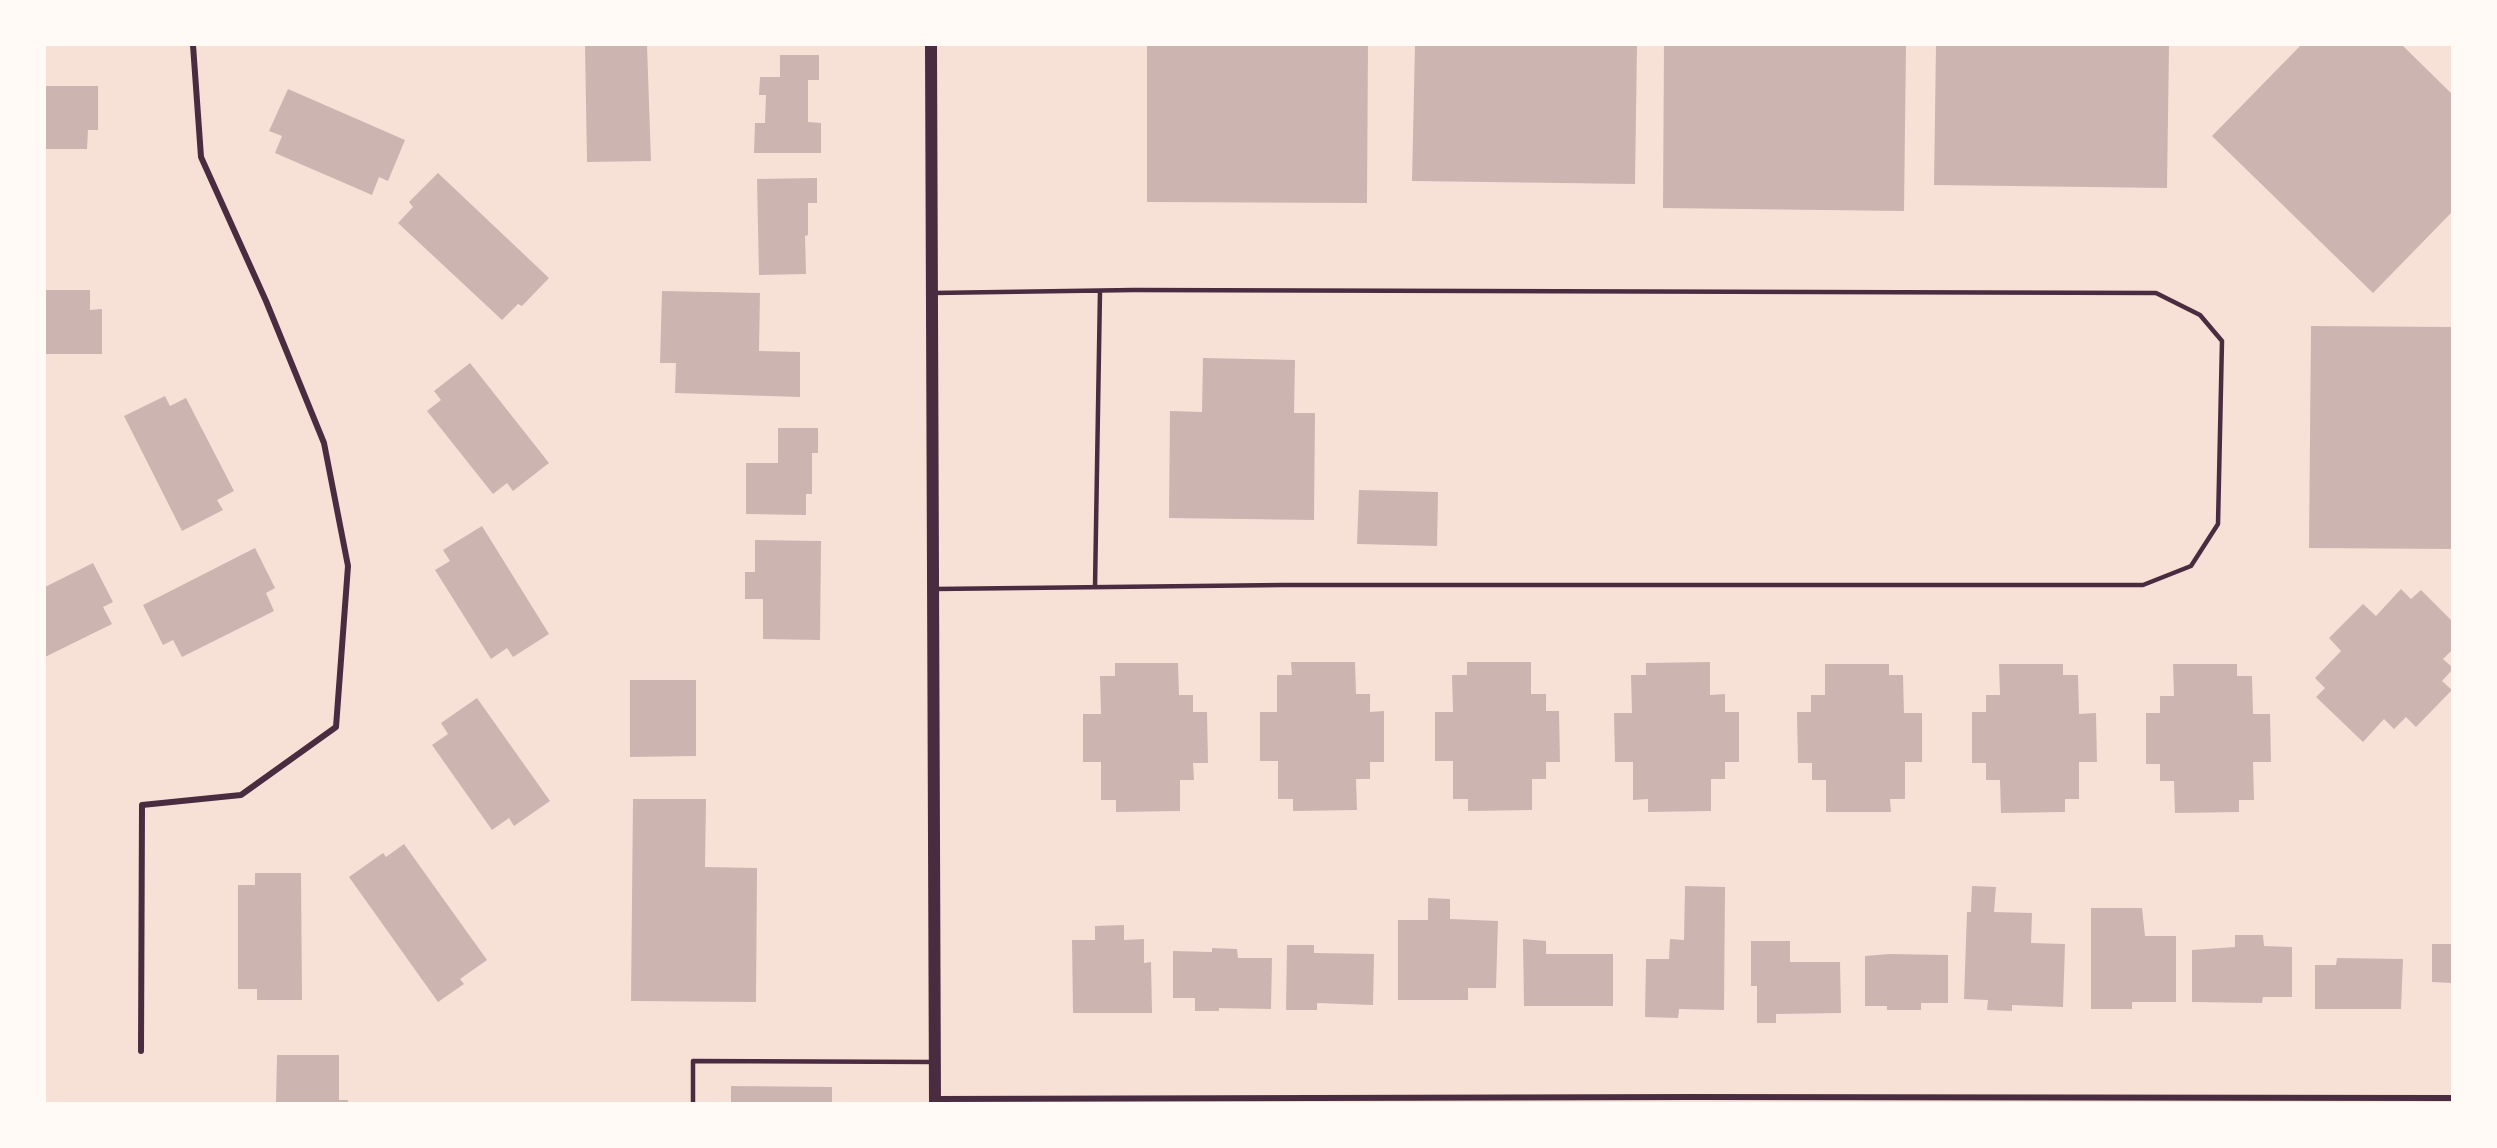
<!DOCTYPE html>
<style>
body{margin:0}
#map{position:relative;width:2497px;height:1148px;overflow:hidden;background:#f7e1d7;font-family:"IBM Plex Serif",serif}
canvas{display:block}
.frame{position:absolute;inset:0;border:46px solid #fffaf5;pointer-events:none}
</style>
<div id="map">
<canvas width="2497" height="1148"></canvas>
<div class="frame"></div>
</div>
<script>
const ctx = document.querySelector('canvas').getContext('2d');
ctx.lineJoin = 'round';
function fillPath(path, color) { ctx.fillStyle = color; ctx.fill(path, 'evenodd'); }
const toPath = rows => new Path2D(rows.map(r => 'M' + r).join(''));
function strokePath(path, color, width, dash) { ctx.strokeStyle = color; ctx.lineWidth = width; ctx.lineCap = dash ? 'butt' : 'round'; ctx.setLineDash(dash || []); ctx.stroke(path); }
fillPath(toPath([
 [585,45,647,45,651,161,587,162],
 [1147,45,1368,45,1367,203,1147,202],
 [1415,45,1637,45,1635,184,1412,181],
 [1664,45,1906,45,1904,211,1663,208],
 [1936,45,2169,45,2167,188,1934,185],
 [2301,45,2402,45,2452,94,2452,212,2373,293,2212,136],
 [780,55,819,55,819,80,808,80,808,122,821,123,821,153,754,153,755,123,765,123,766,95,759,95,760,77,780,77],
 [45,86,98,86,98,130,88,130,87,149,45,149],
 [288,89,405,140,388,181,379,177,372,195,275,153,282,136,269,131],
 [438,173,549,278,522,306,518,304,502,320,398,223,413,207,409,202],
 [817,178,817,203,808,203,808,235,805,236,806,274,759,275,757,179],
 [45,290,90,290,90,310,102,309,102,354,45,354],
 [662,291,760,293,759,351,800,352,800,397,675,393,676,363,660,363],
 [2311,326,2452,327,2452,549,2309,548],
 [1203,358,1295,360,1294,413,1315,413,1314,520,1169,518,1170,411,1202,412],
 [470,363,549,463,513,491,507,483,493,494,427,411,441,400,434,391],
 [165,396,170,406,186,398,234,491,217,500,223,510,182,531,124,416],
 [778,428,818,428,818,453,812,453,812,494,806,494,806,515,746,514,746,463,778,463],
 [1359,490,1438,492,1437,546,1357,544],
 [482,526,549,634,513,657,507,648,491,659,435,570,450,561,443,550],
 [755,540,821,541,820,640,763,639,763,599,745,599,745,572,755,572],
 [255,548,275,588,266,593,274,611,182,657,173,640,163,645,143,605],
 [93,563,113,602,103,607,112,624,45,657,45,587],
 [2401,589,2411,599,2421,590,2452,621,2452,650,2443,659,2452,667,2452,670,2442,681,2452,690,2416,727,2406,717,2394,729,2384,719,2363,742,2316,697,2325,688,2315,678,2341,651,2329,638,2363,604,2376,616],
 [1291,662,1355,662,1356,694,1370,694,1370,712,1384,711,1384,762,1370,762,1370,779,1356,779,1357,810,1293,811,1293,799,1278,799,1278,761,1260,761,1260,712,1277,712,1277,675,1292,675],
 [1467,662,1531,662,1531,694,1546,694,1546,711,1559,711,1560,762,1546,762,1546,779,1532,779,1532,810,1468,811,1468,799,1453,799,1453,761,1435,761,1435,712,1453,712,1452,675,1467,675],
 [1710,662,1710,695,1725,694,1725,712,1739,712,1739,762,1725,762,1725,779,1711,779,1711,811,1648,812,1648,799,1633,800,1633,762,1615,762,1614,713,1632,713,1631,675,1646,675,1646,663],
 [1115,663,1178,663,1179,695,1193,695,1193,712,1207,712,1208,763,1193,763,1194,780,1180,780,1180,811,1116,812,1116,800,1101,800,1101,762,1083,762,1083,714,1101,714,1100,676,1115,676],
 [1825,664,1889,664,1889,675,1903,675,1904,713,1922,713,1922,762,1905,762,1905,799,1890,799,1891,812,1826,812,1826,780,1812,780,1812,763,1798,763,1797,712,1811,712,1811,695,1825,695],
 [1999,664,2063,664,2063,675,2078,675,2079,714,2096,713,2097,762,2079,762,2079,799,2065,799,2065,812,2001,813,2000,780,1986,780,1986,763,1972,763,1972,712,1986,712,1986,695,2000,695],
 [2173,664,2237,664,2237,676,2252,676,2253,714,2270,714,2271,762,2253,762,2254,800,2239,800,2239,812,2175,813,2174,781,2160,781,2160,764,2146,764,2146,713,2160,713,2160,696,2174,696],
 [630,680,696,680,696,756,630,757],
 [477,698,550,801,514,826,509,818,492,830,432,745,448,734,441,723],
 [633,799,706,799,705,867,757,868,756,1002,631,1001],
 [404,844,487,960,460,979,464,984,438,1002,349,877,383,853,386,857],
 [255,873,301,873,302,1000,257,1000,257,989,238,989,238,885,255,885],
 [1685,886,1725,887,1724,1010,1679,1009,1678,1018,1645,1017,1646,959,1669,959,1670,939,1684,940],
 [1972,886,1996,887,1994,912,2032,913,2031,943,2065,944,2063,1007,2012,1005,2012,1011,1987,1010,1988,1000,1964,999,1967,912,1971,912],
 [1428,898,1450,899,1450,919,1498,921,1496,988,1468,988,1468,1000,1398,1000,1398,920,1428,920],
 [2091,908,2142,908,2145,936,2176,936,2176,1002,2132,1002,2132,1009,2091,1009],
 [1124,925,1124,940,1144,939,1144,963,1151,962,1152,1013,1073,1013,1072,940,1095,940,1095,926],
 [2235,935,2263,935,2264,946,2292,947,2292,997,2263,997,2262,1003,2192,1002,2192,950,2235,947],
 [1523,939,1546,941,1546,954,1613,954,1613,1006,1524,1006],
 [1751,941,1790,941,1790,962,1840,962,1841,1013,1776,1014,1776,1023,1757,1023,1757,986,1751,986],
 [2432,944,2452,944,2452,983,2432,982],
 [1287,945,1314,945,1314,953,1374,954,1373,1005,1317,1003,1317,1010,1286,1010],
 [1212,948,1237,949,1238,958,1272,958,1271,1009,1219,1008,1219,1011,1195,1011,1195,998,1173,998,1173,951,1212,952],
 [1889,954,1948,955,1948,1003,1921,1003,1921,1010,1887,1010,1887,1006,1865,1006,1865,956],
 [2337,958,2403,959,2401,1009,2315,1009,2315,965,2336,965],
 [277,1055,339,1055,339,1100,348,1100,348,1103,276,1103],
 [731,1086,832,1087,832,1103,731,1103]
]), '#ccb4b1');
strokePath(toPath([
 [933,293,1134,290,2156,293,2200,315,2222,341,2218,524,2191,566,2143,585,1283,585,935,589],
 [1095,587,1100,291],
 [693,1103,693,1061,933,1062]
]), '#4a2c40', 4.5);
strokePath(toPath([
 [141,1051,142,805,241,795,336,727,348,566,324,443,266,301,201,157,193,45],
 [935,1099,1691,1097,2452,1098]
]), '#4a2c40', 6);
strokePath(toPath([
 [931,45,935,1103]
]), '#4a2c40', 12);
</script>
